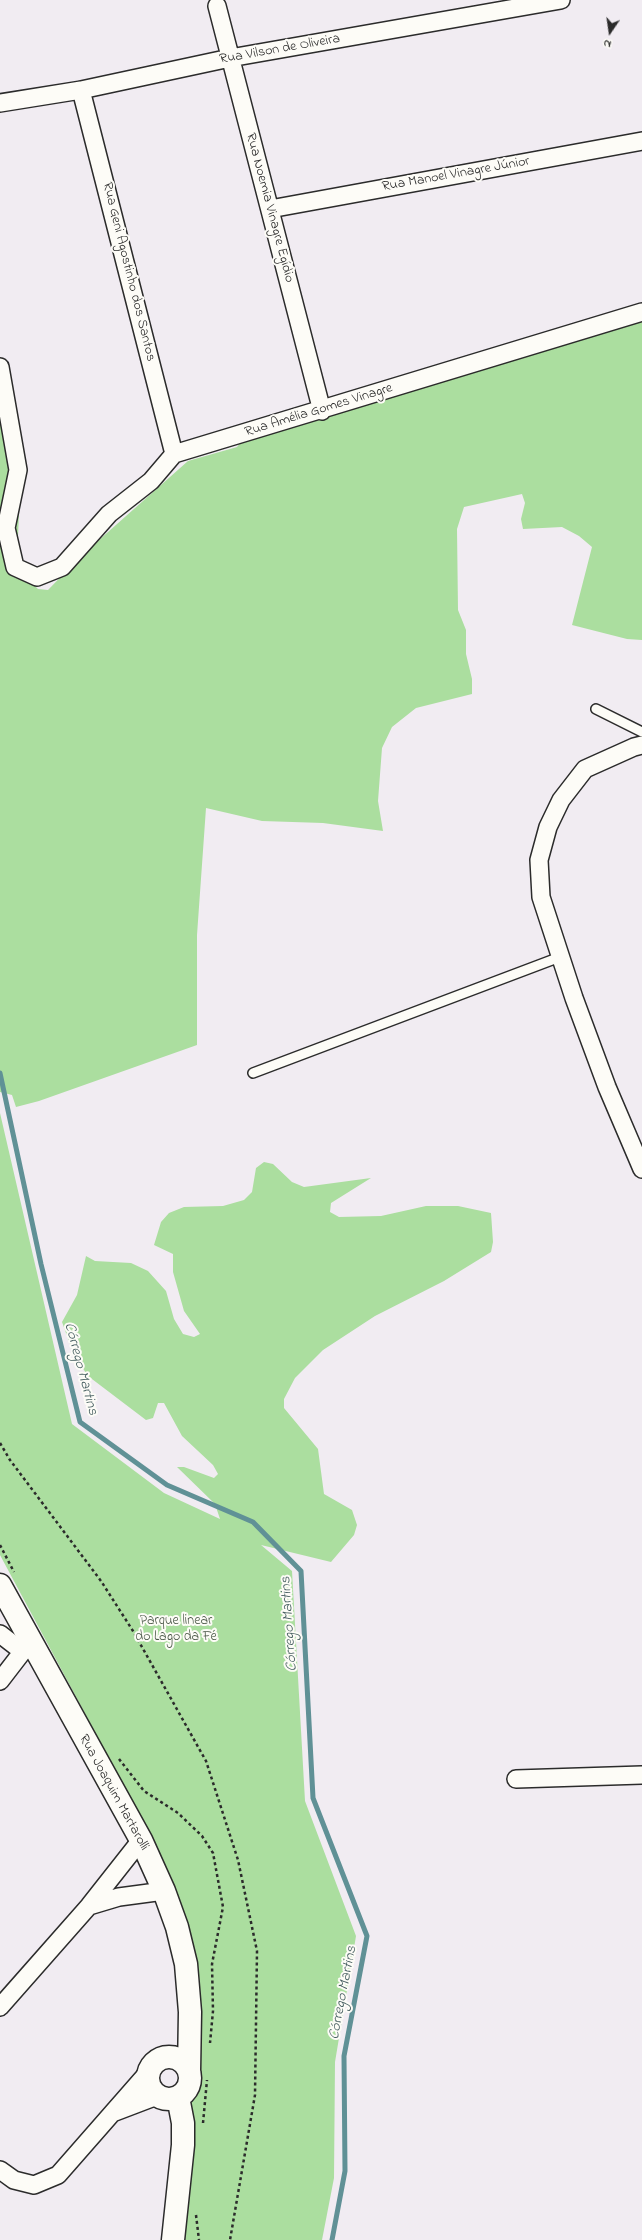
<!DOCTYPE html>
<meta charset="utf-8">
<style>
body{margin:0}
#map{position:relative;width:642px;height:2240px;overflow:hidden;background:#f1ecf2;font-family:"Indie Flower",sans-serif}
canvas{display:block}
.north{position:absolute;left:590px;top:12px;width:40px;height:40px;-webkit-text-stroke:3px #fdfcf7;paint-order:stroke;rotate:193deg;font-size:11px;font-weight:700;line-height:16px;text-align:center;color:#2b2b2b}
.north::after{content:'';display:block;margin:auto;width:14px;height:18px;background:#2b2b2b;clip-path:polygon(50% 0,100% 100%,50% 72%,0 100%)}
</style>
<div id="map">
<canvas width="642" height="2240"></canvas>
<div class="north">N</div>
</div>
<script>
const ctx = document.querySelector('canvas').getContext('2d');
ctx.lineJoin = 'round';
function fillPath(path, color) { ctx.fillStyle = color; ctx.fill(path, 'evenodd'); }
const toPath = rows => new Path2D(rows.map(r => 'M' + r).join(''));
function strokePath(path, color, width, dash) { ctx.strokeStyle = color; ctx.lineWidth = width; ctx.lineCap = dash ? 'butt' : 'round'; ctx.setLineDash(dash || []); ctx.stroke(path); }
function write(font, color, halo, rows, align = 'center') {
  ctx.font = font + ' "Indie Flower",sans-serif'; ctx.lineWidth = 4; ctx.setLineDash([]); ctx.textBaseline = 'middle'; ctx.strokeStyle = halo; ctx.fillStyle = color; for (const [text, x, y, turn = 0] of rows) {
    ctx.save(); ctx.translate(x, y); ctx.rotate((+turn || 0) * Math.PI / 180); ctx.textAlign = isNaN(turn) ? turn : align; if (halo) ctx.strokeText(text, 0, 0); ctx.fillText(text, 0, 0); ctx.restore();
  }
}
fillPath(toPath([
 [642,320,642,640,627,639,572,625,592,547,579,536,562,527,523,529,521,519,525,503,522,494,464,507,457,529,458,610,466,630,466,654,472,679,472,694,416,708,392,727,382,748,378,801,383,831,323,823,262,821,206,808,197,935,197,1045,39,1101,16,1107,12,1095,0,1092,0,371,22,451,17,557,26,577,38,589,48,590,81,556,188,461,237,447,246,435],
 [0,1113,72,1424,164,1493,220,1519,215,1504,177,1467,184,1467,214,1478,218,1474,213,1465,182,1436,164,1403,158,1403,153,1418,146,1420,88,1376,74,1355,62,1322,77,1295,86,1256,95,1261,131,1263,148,1271,166,1291,174,1319,183,1334,194,1337,200,1334,184,1311,173,1272,173,1254,154,1245,161,1222,169,1213,184,1207,223,1206,244,1200,252,1192,256,1168,264,1162,273,1164,292,1182,304,1187,371,1178,331,1203,330,1212,339,1217,381,1216,426,1206,458,1206,491,1213,493,1242,491,1252,444,1281,375,1316,323,1350,295,1378,284,1399,284,1408,318,1449,324,1494,352,1510,357,1525,354,1535,331,1562,261,1545,292,1571,305,1801,356,1936,335,2062,334,2178,322,2240,177,2240,193,2044,189,1956,97,1736,0,1555]
]), '#abde9f');
strokePath(toPath([
 [0,1073,41,1264,80,1422,167,1485,253,1522,301,1571,313,1798,367,1936,344,2056,345,2171,332,2240]
]), '#609196', 5);
const service = toPath([
 [596,709,642,732],
 [253,1073,560,957]
]);
const minor = toPath([
 [217,6,322,411],
 [81,90,174,454],
 [0,103,81,90,230,58,561,0],
 [270,209,642,141],
 [0,367,18,470,6,528,15,567,37,577,62,567,109,514,151,481,174,454,642,312],
 [642,745,634,747,585,769,561,800,548,827,539,860,541,897,574,998,607,1087,642,1169],
 [0,1634,22,1651],
 [0,1681,30,1642],
 [516,1779,642,1775],
 [89,1906,119,1897,164,1891],
 [0,2007,89,1906,141,1840],
 [115,2112,157,2096],
 [0,2170,14,2180,34,2185,58,2175,150,2070]
]);
const tertiary = toPath([
 [0,1585,141,1840,164,1891,177,1927,186,1964,190,2012,189,2072],
 '148 2078a21 21 0 1 1 42 0a21 21 0 1 1-42 0Z',
 [173,2240,183,2145,183,2123,178,2097]
]);
strokePath(service, '#2b2b2b', 12);
strokePath(minor, '#2b2b2b', 20);
strokePath(tertiary, '#2b2b2b', 25);
strokePath(toPath([
 [0,1443,10,1460,101,1581,133,1631,206,1761,238,1860,257,1951,255,2095,230,2240],
 [0,1545,14,1572],
 [119,1759,144,1791,178,1813,202,1836,213,1853,223,1907,212,1964,213,2011,210,2043],
 [203,2123,207,2080],
 [196,2215,199,2240]
]), '#2b2b2b', 2.5, [3, 3]);
strokePath(service, '#fdfcf7', 9);
strokePath(minor, '#fdfcf7', 17);
strokePath(tertiary, '#fdfcf7', 22);
write('14px', '#2b2b2b', '#fdfcf7', [
 ["Rua Vilson de Oliveira",280,50,-10],
 ["Rua Manoel Vinagre Júnior",456,175,-10],
 ["Rua Noemia Vinagre Egídio",269,208,75],
 ["Rua Geni Agostinho dos Santos",128,272,76],
 ["Rua Amélia Gomes Vinagre",319,411,-17],
 ["Rua Joaquim Martarolli",113,1793,61]
]);
write('14px', '#4b5848', '#fdfcf7', [
 ["Parque linear",176,1622],
 ["do Lago da Fé",176,1638]
]);
write('italic 15px', '#465e60', '#fdfcf7', [
 ["Córrego Martins",80,1369,75],
 ["Córrego Martins",290,1624,-94],
 ["Córrego Martins",344,1993,-79]
]);
</script>
